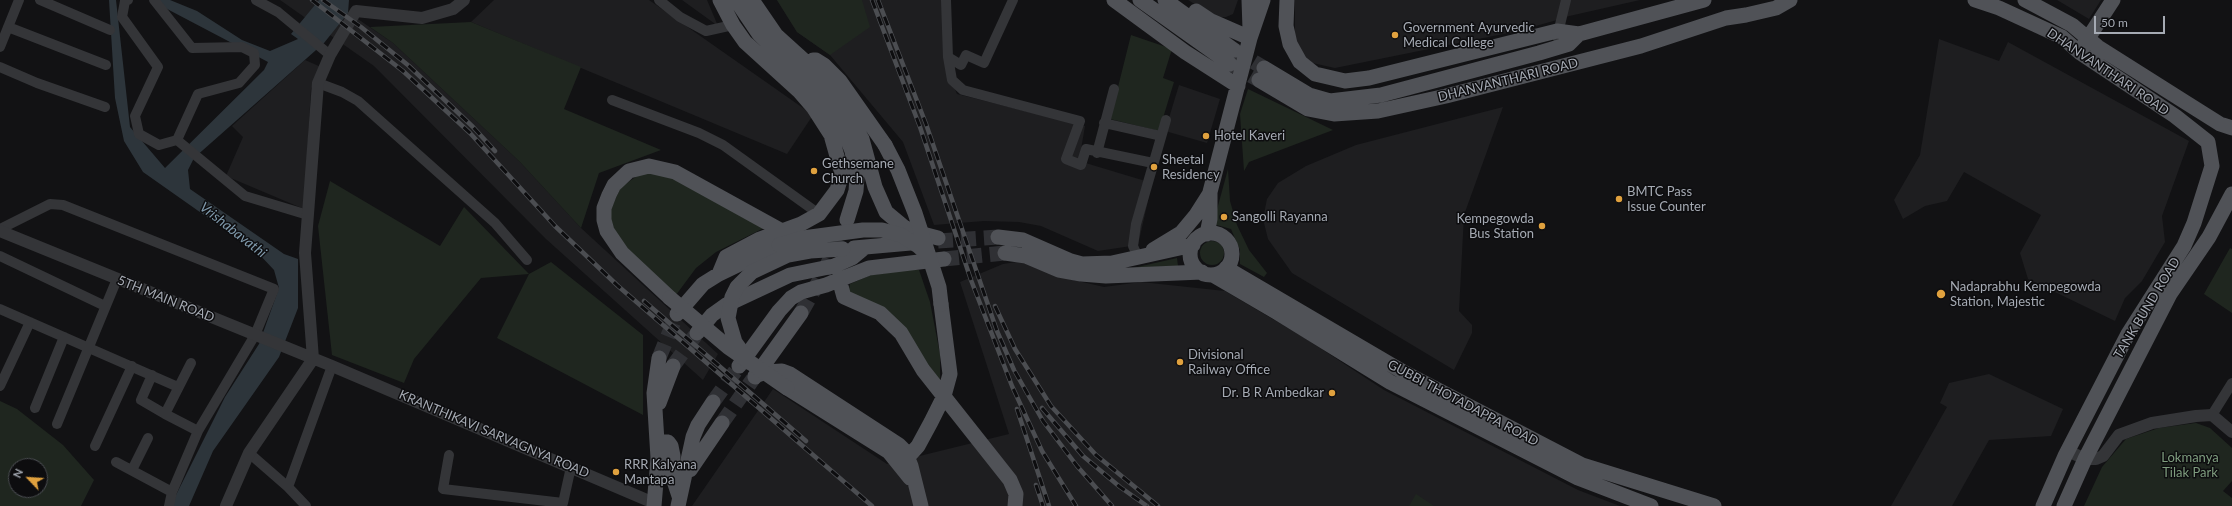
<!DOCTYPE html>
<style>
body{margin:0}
#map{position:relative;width:2232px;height:506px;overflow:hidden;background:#121214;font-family:Lato,sans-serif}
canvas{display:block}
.north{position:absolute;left:8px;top:458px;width:40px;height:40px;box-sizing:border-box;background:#0d0d0f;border:1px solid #4a4c51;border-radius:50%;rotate:295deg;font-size:11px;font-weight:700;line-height:16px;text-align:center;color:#a5aab3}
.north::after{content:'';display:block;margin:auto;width:14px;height:18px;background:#e0a13e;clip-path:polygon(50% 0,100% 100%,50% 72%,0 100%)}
.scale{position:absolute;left:2094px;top:16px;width:71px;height:18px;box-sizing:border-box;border:2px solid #a5aab3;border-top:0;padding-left:5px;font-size:12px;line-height:14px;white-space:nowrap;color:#a5aab3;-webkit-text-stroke:3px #0d0d0f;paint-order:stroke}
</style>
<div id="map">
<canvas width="2232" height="506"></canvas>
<div class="north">N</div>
<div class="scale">50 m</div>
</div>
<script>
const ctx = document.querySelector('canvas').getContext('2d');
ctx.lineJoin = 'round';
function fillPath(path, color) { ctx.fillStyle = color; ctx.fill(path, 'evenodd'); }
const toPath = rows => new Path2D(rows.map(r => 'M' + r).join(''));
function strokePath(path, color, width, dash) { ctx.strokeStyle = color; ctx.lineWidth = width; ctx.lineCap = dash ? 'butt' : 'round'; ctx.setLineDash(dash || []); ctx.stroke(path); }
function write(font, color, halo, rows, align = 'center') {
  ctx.font = font + ' Lato,sans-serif'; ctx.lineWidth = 3; ctx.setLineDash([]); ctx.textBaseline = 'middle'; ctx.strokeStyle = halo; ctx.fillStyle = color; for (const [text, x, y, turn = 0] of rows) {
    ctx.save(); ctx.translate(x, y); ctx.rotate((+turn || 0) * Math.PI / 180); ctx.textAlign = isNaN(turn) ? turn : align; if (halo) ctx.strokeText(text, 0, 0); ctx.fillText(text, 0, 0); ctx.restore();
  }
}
fillPath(toPath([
 [280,0,330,0,393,43,520,162,581,228,718,354,703,380,546,239,374,66],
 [494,0,649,0,813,115,787,154,471,22],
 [682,0,707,0,718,26],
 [777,0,943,0,954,87,957,94,1085,126,1079,161,1152,183,1138,245,1098,251,1041,226,1019,222,984,221,934,225,903,142,830,55,797,32],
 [1188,0,1238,0,1233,14,1226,17,1216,17],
 [1295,0,1562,0,1557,20,1518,31,1335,68,1308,62,1295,40],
 [1569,0,1640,0,1565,17],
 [2057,0,2101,0,2089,19],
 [1939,39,1999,61,2008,42,2189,141,2162,216,2165,242,2142,281,2125,298,2115,321,2028,279,2020,253,2041,215,1964,172,1947,201,1925,206,1903,219,1894,200,1920,155],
 [305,60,321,67,311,89,304,209,226,176,243,137,232,126],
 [1179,85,1220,99,1207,143,1165,131],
 [1503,107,1464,215,1459,311,1472,325,1472,333,1454,370,1292,273,1268,239,1263,219,1267,199,1278,183,1306,166,1356,145],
 [1023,261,1056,276,1104,287,1141,282,1225,291,1305,338,1384,390,1578,490,1620,506,692,506,773,389,887,464,1009,434,960,282,1003,264],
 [1989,374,2063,409,2051,436,1989,440,1952,506,1891,506,1947,407,1940,403,1949,383]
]), '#1e1e20');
fillPath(toPath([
 [777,0,862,0,870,27,830,55,797,32],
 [471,22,581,67,564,109,661,150,599,173,581,228,520,162,393,43,370,27],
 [1131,35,1172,49,1163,78,1174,82,1159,131,1110,119],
 [1248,89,1333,130,1249,162,1244,171,1240,114],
 [1228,169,1230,201,1237,225,1249,250,1267,273,1264,277,1240,264,1240,250,1231,229,1213,224],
 [662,172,764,228,716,252,696,268,676,295,621,243,611,223,611,208,621,187,640,174],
 [330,181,440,246,464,207,529,274,551,262,643,335,643,415,497,338,529,274,481,278,414,359,404,383,332,355,318,226],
 '1200 253a12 12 0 1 1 24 0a12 12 0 1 1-24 0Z',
 [2230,248,2232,249,2232,313,2204,294],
 [1177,258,1178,266,1133,268],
 [907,270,919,270,930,302,940,354,940,381,850,293,849,289,850,284,871,275],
 [0,401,17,409,63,445,94,480,81,506,0,506],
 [16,466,40,466,40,490,16,490],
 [2196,423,2210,428,2232,448,2232,481,2223,491,2232,498,2232,506,2084,506,2102,467,2126,439,2159,428],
 [1416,494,1434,506,1409,506]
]), '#1f261f');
fillPath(toPath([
 [109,0,116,0,130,127,165,168,264,70,268,62,150,0,170,0,197,11,242,40,270,51,298,39,291,34,319,0,349,0,348,13,324,43,194,158,188,170,190,189,284,254,298,259,298,308,279,357,213,451,189,506,172,506,176,495,225,397,259,344,279,288,274,270,258,253,143,172,124,141,115,98]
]), '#2d353b');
strokePath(toPath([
 [1234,50,1264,68],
 [1231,64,1259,80],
 [938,241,998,237],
 [944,259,1005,253],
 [801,313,823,274,839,239],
 [659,358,677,314],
 [673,366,697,333],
 [713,402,739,366],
 [722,423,753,379]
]), '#2f3034', 15, [15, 8]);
strokePath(toPath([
 [40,0,110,30],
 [128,0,125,1,122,17,158,67,135,116,139,134,159,145,177,140,198,94,239,83,255,65,254,53,242,47,192,48,154,0],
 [256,0,278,12,330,55],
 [659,0,680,17,706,31,733,25],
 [946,0,948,57,952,80,963,90,1080,121,1066,159,1081,165,1086,149,1153,163],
 [8,27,106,65],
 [1557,37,1566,0],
 [0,47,19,0],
 [948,57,961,65,966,55,984,63,1013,0],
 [0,67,37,83,105,107],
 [318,83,342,92,358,101,495,223,527,260],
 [612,100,699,133,723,145,819,214],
 [1104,123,1161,136],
 [177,140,245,196,308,215],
 [1097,153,1114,89],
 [0,229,50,204,63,205,274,289,255,335,198,431,172,492,169,506],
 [0,256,105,306],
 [1138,257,1133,246,1136,224,1166,120],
 [0,309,178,387],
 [191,363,165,414,198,431],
 [152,375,141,400,165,414],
 [0,386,30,322],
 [35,408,64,337],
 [2212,415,2232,383],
 [57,424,117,279],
 [95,446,132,366],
 [249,453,288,487,306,506],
 [449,455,443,489,563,503,571,467],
 [116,462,172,492],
 [132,470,148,438],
 [288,487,332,366]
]), '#343538', 10);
strokePath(toPath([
 [0,231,332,366,654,503],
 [2068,451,2085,459,2096,459,2103,456,2119,435,2152,423,2196,416,2212,415,2232,432],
 [226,506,249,453,313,359,305,253,318,83,330,55,356,11,422,18,453,9,464,0]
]), '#343538', 12);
strokePath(toPath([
 [736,0,759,34,817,90,826,102,845,134,852,151,857,177,856,191,847,220],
 [752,0,776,35,818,73,839,99,862,139,875,187,886,212,904,227,915,232,938,238],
 [1114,0,1185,52,1238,86],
 [1140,0,1230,64],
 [1165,0,1234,50],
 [1249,0,1250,29],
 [1287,0,1286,26,1290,44,1300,62,1315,74,1345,81,1369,78,1557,31,1579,34],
 [1975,0,1999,8,2062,37,2079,52,2175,116,2208,142,2212,166,2194,223,2184,246,2128,334,2065,456,2043,506],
 [2025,0,2072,25,2098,47,2185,102,2220,124,2232,128],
 [1196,11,1211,21,1250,38],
 [2083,46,2113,0],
 [813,60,816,60,824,65,840,81,885,145],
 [1264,68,1309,95,1330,101,1381,95,1539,53,1569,44,1579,34,1704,0],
 [1259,80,1308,109,1334,114,1378,111,1446,96,1641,46,1726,18,1746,15,1776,8,1790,0],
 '1190 254a21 21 0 1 1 42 0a21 21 0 1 1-42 0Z',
 [1207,234,1210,219,1210,192,1250,38,1263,0],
 [998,237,1023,240,1071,261,1082,264,1112,263,1193,245],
 [854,248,922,242],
 [1153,250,1181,233,1196,215,1210,193],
 [1005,253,1026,256,1059,270,1081,274,1106,276,1202,272],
 [1226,268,1405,373,1582,465,1714,506],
 [719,274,726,257,760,239,801,224,819,214,837,190,842,174,831,135,813,107,800,92,745,42,733,25,720,0],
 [1213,275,1278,313,1390,382,1578,478,1651,506],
 [839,279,844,297,880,313,901,333,923,370,1010,480,1016,494,1015,506],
 [670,298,622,253,607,231,604,220,604,208,609,195,614,185,629,171,649,166,675,172,782,231],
 [677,314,703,284,719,274,779,245],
 [697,333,712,315,726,305,790,275,834,266,852,258,864,248],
 [739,366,779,311,791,298,801,292,826,285,869,268,944,259],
 [755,376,766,372,782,371,790,374,899,445,905,451,911,466,921,506],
 [755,377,801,313],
 [787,388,889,452,910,478],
 [659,403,673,366],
 [657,441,668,442,671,446,673,456,671,472,679,496],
 [908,457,918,446,931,422,944,396,950,374,941,304],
 [690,470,722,423],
 [654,506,658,458,654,393,659,358],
 [678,506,693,437,698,425,713,402],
 [2064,506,2085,459,2170,294,2209,237,2232,194]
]), '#505257', 15);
const rail = toPath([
 [312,0,403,71,470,133,555,226,618,286,872,506],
 [323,0,361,27,409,66,473,127,495,151],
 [872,0,920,127,971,280,1012,386,1042,451,1076,506],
 [878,0,926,124,997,331,1014,370,1043,421,1077,466,1112,506],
 [644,301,806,441],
 [995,306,1015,349,1051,406,1096,455,1158,506],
 [1042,408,1083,456,1120,487,1147,506],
 [1017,409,1049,506],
 [1036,485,1043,506]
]);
strokePath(rail, '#4b4d51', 4.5);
strokePath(rail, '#0d0d0f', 3, [9]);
strokePath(toPath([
 [885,145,898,170,915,213,939,287,941,304],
 [779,245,803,238,863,230,882,230,901,235,918,246,929,256],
 [670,298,728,347,787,388],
 [750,363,735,342,728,318,732,297,737,287,752,272,788,255,810,251,843,249]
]), '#505257', 15);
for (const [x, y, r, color] of [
 [1395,35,4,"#e0a13e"],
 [1206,136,4,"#e0a13e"],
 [1154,167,4,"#e0a13e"],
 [814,171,4,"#e0a13e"],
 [1619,199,4,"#e0a13e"],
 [1224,217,4,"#e0a13e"],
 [1542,226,4,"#e0a13e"],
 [1941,294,5,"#e0a13e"],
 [1180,362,4,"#e0a13e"],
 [1332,393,4,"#e0a13e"],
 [616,472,4,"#e0a13e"]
]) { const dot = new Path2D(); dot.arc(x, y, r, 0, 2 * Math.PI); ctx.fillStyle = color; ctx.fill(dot); strokePath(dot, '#0d0d0f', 1.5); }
write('13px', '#a5aab3', '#0d0d0f', [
 ["Government Ayurvedic",1403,28],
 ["Medical College",1403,43],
 ["Hotel Kaveri",1214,136],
 ["Sheetal",1162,160],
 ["Residency",1162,175],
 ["Gethsemane",822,164],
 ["Church",822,179],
 ["BMTC Pass",1627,192],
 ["Issue Counter",1627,207],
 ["Sangolli Rayanna",1232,217],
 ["Kempegowda",1534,219,"right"],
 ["Bus Station",1534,234,"right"],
 ["Nadaprabhu Kempegowda",1950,287],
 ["Station, Majestic",1950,302],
 ["Divisional",1188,355],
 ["Railway Office",1188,370],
 ["Dr. B R Ambedkar",1324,393,"right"],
 ["RRR Kalyana",624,465],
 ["Mantapa",624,480]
], 'left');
write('13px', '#a5aab3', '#0d0d0f', [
 ["DHANVANTHARI ROAD",2108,72,34],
 ["DHANVANTHARI ROAD",1508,80,-14],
 ["5TH MAIN ROAD",166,299,22],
 ["TANK BUND ROAD",2147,308,-59],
 ["GUBBI THOTADAPPA ROAD",1463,403,28],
 ["KRANTHIKAVI SARVAGNYA ROAD",494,434,23]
]);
write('13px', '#7e9c7e', '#0d0d0f', [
 ["Lokmanya",2190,458],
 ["Tilak Park",2190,473]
]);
write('italic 14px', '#7f99ab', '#0d0d0f', [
 ["Vrishabavathi",233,230,38]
]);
</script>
